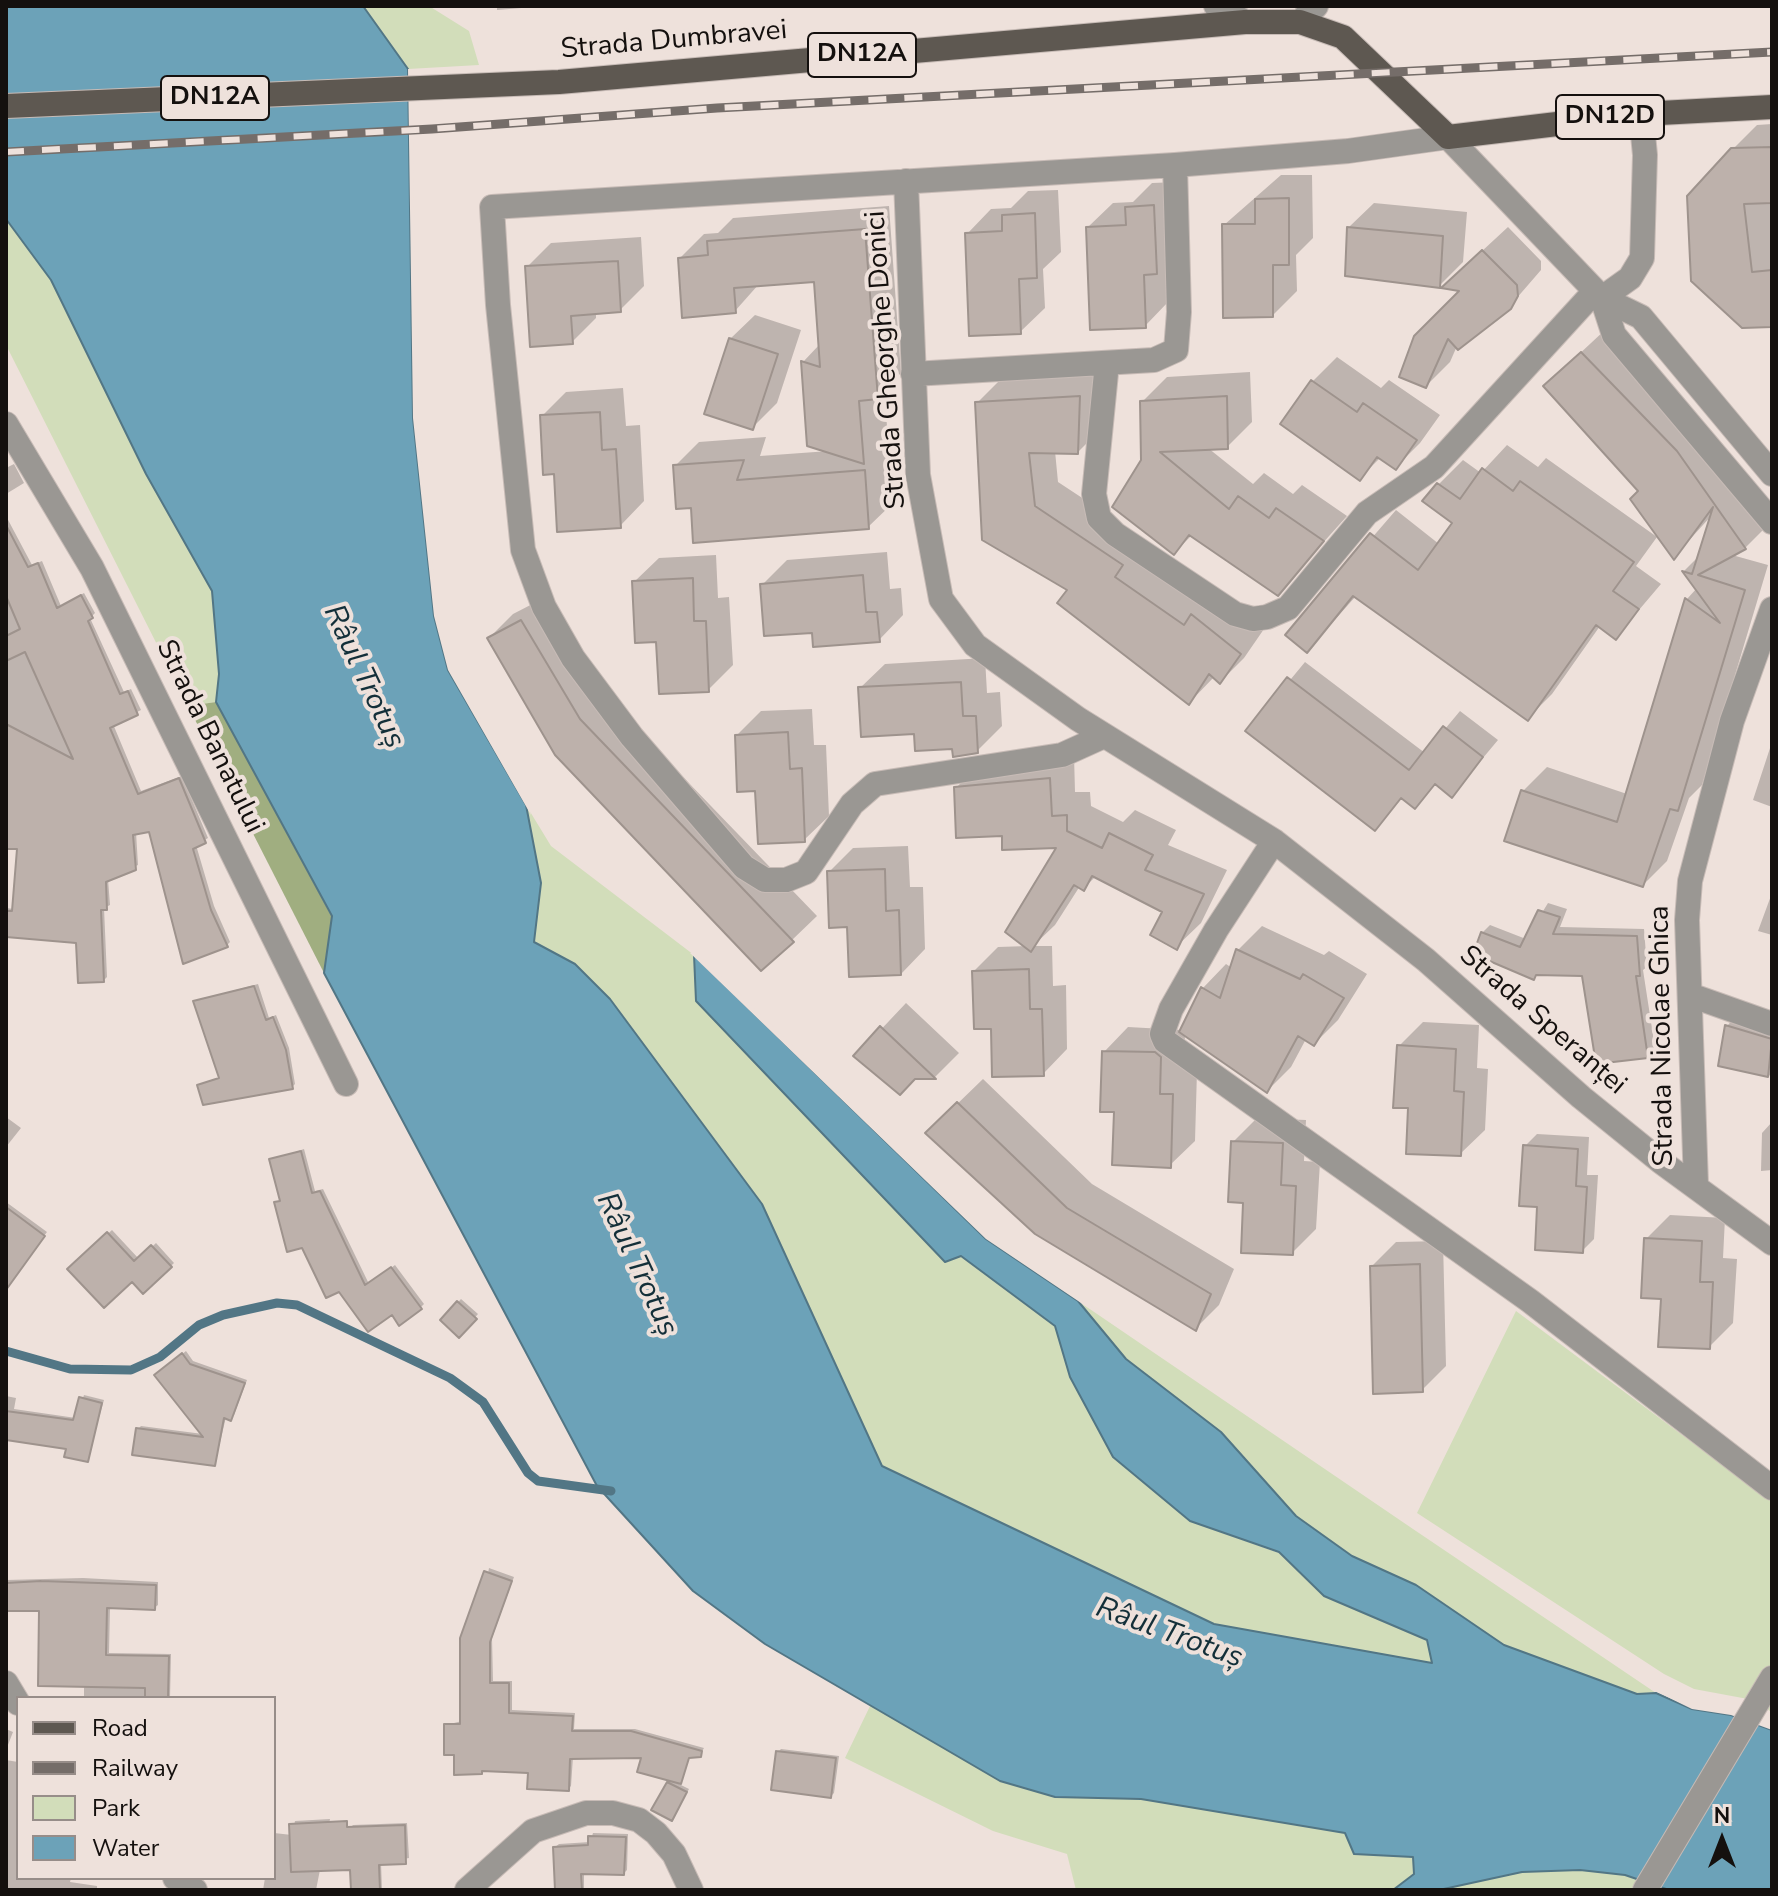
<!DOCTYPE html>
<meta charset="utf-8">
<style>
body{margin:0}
#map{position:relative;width:1778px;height:1896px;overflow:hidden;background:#eee1db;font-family:"Nunito Sans",sans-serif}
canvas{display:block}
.frame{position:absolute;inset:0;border:8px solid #14100e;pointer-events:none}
.legend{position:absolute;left:16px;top:1696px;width:260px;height:184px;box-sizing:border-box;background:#eee1db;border:2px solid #978d89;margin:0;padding:10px 14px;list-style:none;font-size:24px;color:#14100e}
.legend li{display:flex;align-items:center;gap:16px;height:40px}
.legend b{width:40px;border:2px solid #978d89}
.north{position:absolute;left:1682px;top:1800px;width:80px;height:80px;-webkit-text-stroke:6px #eee1db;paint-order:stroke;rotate:0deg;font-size:22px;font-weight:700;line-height:32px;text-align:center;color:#14100e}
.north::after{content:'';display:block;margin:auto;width:28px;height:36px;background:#14100e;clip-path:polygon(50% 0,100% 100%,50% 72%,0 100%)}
</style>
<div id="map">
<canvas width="1778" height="1896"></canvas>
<div class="frame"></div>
<ul class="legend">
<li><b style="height:10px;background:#5e5851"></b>Road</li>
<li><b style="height:10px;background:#756d69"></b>Railway</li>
<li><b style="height:22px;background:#d2ddba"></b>Park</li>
<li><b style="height:22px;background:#6ca2b8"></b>Water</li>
</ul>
<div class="north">N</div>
</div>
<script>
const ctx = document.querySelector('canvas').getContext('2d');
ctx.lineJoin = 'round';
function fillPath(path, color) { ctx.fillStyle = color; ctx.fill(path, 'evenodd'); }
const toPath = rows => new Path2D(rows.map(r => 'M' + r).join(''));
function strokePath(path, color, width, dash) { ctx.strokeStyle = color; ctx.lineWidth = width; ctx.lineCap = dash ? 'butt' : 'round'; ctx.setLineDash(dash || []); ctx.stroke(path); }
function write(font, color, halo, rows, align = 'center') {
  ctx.font = font + ' "Nunito Sans",sans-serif'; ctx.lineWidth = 8; ctx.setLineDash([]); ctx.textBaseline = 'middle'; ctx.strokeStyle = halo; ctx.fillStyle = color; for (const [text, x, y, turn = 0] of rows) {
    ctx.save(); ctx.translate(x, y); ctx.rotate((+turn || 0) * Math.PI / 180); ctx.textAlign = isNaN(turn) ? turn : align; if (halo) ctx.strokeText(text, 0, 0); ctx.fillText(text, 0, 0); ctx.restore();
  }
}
fillPath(toPath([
 [363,6,429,6,469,31,479,65,408,69],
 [6,219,51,280,146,474,212,591,219,674,216,702,188,706,6,345],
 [526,805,551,846,694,955,696,1001,961,1256,1055,1326,1070,1377,1190,1521,1279,1553,1324,1596,1427,1640,1433,1663,1214,1624,882,1466,762,1204,610,999,575,964,534,942,541,883],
 [1078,1301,1413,1529,1656,1693,1637,1694,1504,1645,1416,1585,1353,1556,1296,1516,1221,1432,1126,1359],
 [1516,1311,1772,1502,1772,1712,1748,1699,1694,1689,1664,1674,1417,1513],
 [871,1704,1000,1781,1055,1797,1141,1799,1345,1833,1354,1854,1413,1857,1413,1874,1393,1890,1076,1890,1067,1854,993,1831,845,1758],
 [1580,1870,1625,1875,1669,1890,1439,1890,1522,1872]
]), '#d2ddba');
fillPath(toPath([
 [216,702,332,917,324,973,188,706]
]), '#a0ae80');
const water = toPath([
 [6,6,363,6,408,69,413,418,434,616,448,670,526,805,541,883,534,942,575,964,610,999,762,1204,882,1466,1214,1624,1432,1663,1427,1640,1324,1596,1279,1552,1190,1521,1113,1457,1070,1377,1055,1326,961,1256,945,1262,696,1001,694,955,986,1239,1078,1301,1126,1359,1221,1432,1296,1516,1352,1556,1416,1585,1504,1645,1637,1694,1656,1693,1692,1709,1731,1715,1772,1730,1772,1890,1669,1890,1625,1875,1580,1870,1522,1872,1439,1890,1393,1890,1414,1874,1413,1857,1354,1854,1345,1833,1141,1799,1055,1797,1000,1781,765,1644,693,1591,597,1486,324,973,332,916,216,702,219,674,212,591,146,474,51,280,6,219,6,6]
]);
fillPath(water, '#6ca2b8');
strokePath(water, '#527685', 2);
fillPath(toPath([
 [408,69,412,69,417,418,438,616,452,668,529,803,531,815,448,670,434,616,413,418],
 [696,952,989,1236,1080,1298,1090,1309,986,1239,690,953],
 [1651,1689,1693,1705,1732,1711,1772,1726,1772,1730,1731,1715,1692,1709]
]), '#eee1db');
fillPath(toPath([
 [497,6,546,6,497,10],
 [1772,124,1772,325,1742,326,1732,150,1757,125],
 [1281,175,1312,175,1313,238,1296,255,1297,291,1273,315,1224,225],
 [1178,182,1169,301,1145,326,1088,227,1113,203,1133,202,1152,183],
 [1058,190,1061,252,1043,269,1045,308,1020,332,967,234,991,209,1011,208,1028,191],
 [1374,203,1467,212,1463,262,1439,286,1349,227],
 [889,206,901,373,884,390,888,438,878,447,888,446,893,503,868,527,675,466,699,442,766,437,760,456,829,451,803,362,820,344,816,280,759,284,735,311,680,258,704,234,718,233,733,218],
 [1508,227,1541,261,1541,270,1509,307,1457,346,1450,362,1426,386,1463,289,1468,264],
 [641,237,644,286,620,310,596,312,596,318,572,342,527,267,551,243],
 [755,315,801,330,777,403,753,427,730,339],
 [1606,329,1769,524,1745,548,1732,555,1768,565,1702,785,1689,798,1667,861,1643,885,1523,791,1547,767,1627,794,1687,599,1697,588,1684,571,1700,555,1712,515,1674,557,1640,491,1545,386],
 [1337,357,1381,388,1389,380,1440,415,1420,443,1395,468,1381,457,1360,478,1283,424,1313,381],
 [1103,372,1102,428,1078,452,1055,451,1058,482,1146,540,1138,552,1264,629,1244,658,1220,682,1214,677,1189,703,1070,590,977,403,1002,378],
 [1250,372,1252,422,1227,447,1208,448,1253,484,1264,473,1293,494,1302,485,1347,516,1278,593,1192,535,1174,553,1114,503,1143,461,1142,402,1167,377],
 [623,388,626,426,640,425,644,501,620,526,556,472,542,416,566,392],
 [1507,445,1538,467,1546,458,1657,537,1636,566,1661,584,1616,637,1600,626,1552,694,1528,718,1356,596,1307,651,1288,635,1396,510,1439,544,1454,522,1438,485,1463,460,1481,473],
 [14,464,24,483,6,494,6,468],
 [6,516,32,565,42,561,61,606,84,593,95,613,90,618,124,692,131,689,141,710,113,724,141,791,182,776,208,838,196,845,214,906,230,942,227,945,185,961,151,830,136,832,138,865,108,879,110,905,104,908,107,977,104,980,78,941,6,935,6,908,14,909,19,847,6,847],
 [887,552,890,589,901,588,903,615,879,640,814,630,762,585,787,560],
 [716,555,718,598,729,597,733,665,708,690,658,640,634,582,659,558],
 [546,597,604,695,817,916,792,940,489,638,513,614],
 [985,658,987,693,1000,692,1002,726,977,751,916,732,860,688,885,664],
 [1305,662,1425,753,1460,711,1498,740,1452,795,1437,783,1415,806,1403,797,1375,829,1248,731],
 [812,709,814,745,826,745,829,816,804,840,757,789,737,735,761,711],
 [1772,742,1772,807,1753,800],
 [1074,755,1075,792,1090,792,1091,806,1123,822,1135,810,1176,830,1168,845,1227,870,1201,923,1176,947,1165,911,1096,876,1084,888,1080,886,1055,925,1033,946,1052,946,1053,986,1066,985,1067,1049,1043,1074,993,1027,974,971,998,947,1028,946,1060,846,1003,834,956,788,980,763],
 [908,846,910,887,923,887,925,949,901,974,849,925,829,872,853,848],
 [1772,893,1772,935,1758,931],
 [1548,903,1567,909,1560,927,1644,929,1647,967,1643,970,1655,1048,1647,1056,1584,974,1482,933,1490,925,1526,939],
 [1262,926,1324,955,1329,951,1367,974,1338,1020,1314,1044,1306,1039,1291,1067,1267,1091,1185,1034,1184,1070,1197,1071,1195,1141,1170,1165,1116,1111,1104,1052,1128,1027,1182,1030,1202,989,1226,964,1232,968,1238,950],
 [258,984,269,1018,276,1015,289,1048,295,1084,292,1087,199,1085,221,1077,195,1001],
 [906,1003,959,1053,935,1077,915,1077,856,1056],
 [1737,1015,1772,1025,1772,1076,1721,1064,1727,1026],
 [1423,1022,1479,1025,1477,1068,1488,1069,1485,1130,1460,1154,1410,1106,1399,1046],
 [983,1079,1092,1184,1234,1269,1219,1305,1195,1329,952,1109],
 [6,1117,21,1128,6,1147],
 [1257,1118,1306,1120,1304,1161,1320,1162,1316,1229,1292,1253,1245,1202,1233,1142],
 [1772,1122,1772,1170,1761,1171,1762,1133],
 [1537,1134,1589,1137,1587,1175,1598,1175,1594,1239,1582,1251,1539,1205,1525,1146],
 [304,1149,315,1191,323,1189,369,1284,395,1265,424,1304,420,1308,392,1312,303,1246,276,1203,282,1199,272,1160],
 [6,1202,47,1232,6,1285],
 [1670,1215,1725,1218,1723,1258,1737,1259,1733,1323,1709,1347,1663,1297,1646,1239],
 [112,1230,139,1259,156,1243,174,1263,144,1292,132,1279,70,1269],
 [1443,1241,1446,1366,1422,1390,1372,1266,1396,1242],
 [461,1299,478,1314,459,1335,442,1320],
 [186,1351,193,1361,247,1380,234,1415,226,1417,215,1464,138,1429,141,1426,203,1434,160,1372],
 [84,1395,104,1400,87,1460,68,1447,6,1438,6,1396,16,1398,14,1409,76,1418],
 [489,1568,514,1577,492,1638,493,1681,512,1681,512,1710,575,1713,574,1729,635,1729,704,1748,700,1755,690,1756,679,1784,689,1789,675,1815,668,1783,672,1780,644,1756,573,1757,571,1786,568,1789,530,1771,484,1769,481,1772,456,1753,446,1725,462,1721],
 [83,1578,158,1582,158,1605,154,1608,110,1607,109,1653,171,1654,170,1698,84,1698,84,1685,41,1609,6,1609,6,1580],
 [6,1729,13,1732,6,1750],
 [781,1749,839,1756,834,1793,831,1796,778,1752],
 [6,1760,18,1762,18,1878,71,1878,70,1882,97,1886,97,1890,6,1890],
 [330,1819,316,1890,263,1890,265,1878,274,1878,274,1833,292,1835,295,1821],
 [407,1823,409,1858,381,1863,382,1890,353,1890,350,1828,353,1825],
 [593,1833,628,1834,627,1870,624,1873,584,1872,584,1890,557,1890,555,1847,559,1844,590,1842]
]), '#0003');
strokePath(toPath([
 [6,1351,70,1369,131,1370,160,1357,199,1325,223,1315,277,1303,297,1305,450,1378,483,1402,528,1473,538,1481,611,1491]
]), '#527685', 9);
const building = toPath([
 [1772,147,1772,203,1744,204,1752,272,1772,270,1772,327,1742,328,1691,281,1687,196,1731,148,1772,147],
 [1289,198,1289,265,1273,265,1273,317,1223,318,1222,224,1255,224,1255,199,1289,198],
 [1154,205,1157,274,1144,275,1146,328,1090,330,1086,227,1126,225,1125,207,1154,205],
 [1035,213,1037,278,1019,279,1021,334,969,336,965,233,1002,231,1002,215,1035,213],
 [1347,227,1443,236,1440,288,1345,276,1347,227],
 [865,229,878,399,859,401,864,464,807,446,801,361,820,367,814,282,734,288,736,313,682,318,678,258,708,255,707,241,865,229],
 [1482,250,1517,285,1518,296,1511,309,1458,350,1448,339,1426,388,1399,377,1414,336,1459,291,1441,288,1482,250],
 [618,261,621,312,571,316,573,344,530,347,525,266,618,261],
 [729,338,778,354,753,430,704,414,729,338],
 [1581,352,1677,451,1746,549,1698,575,1745,590,1678,811,1670,809,1643,887,1504,841,1521,790,1617,822,1685,598,1720,623,1682,571,1692,574,1713,507,1674,560,1630,499,1638,491,1543,386,1581,352],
 [1311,380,1357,412,1363,403,1417,440,1396,470,1377,457,1360,481,1280,424,1311,380],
 [1080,396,1078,454,1029,453,1035,506,1123,565,1115,577,1184,625,1191,614,1241,654,1220,684,1209,674,1189,705,1057,603,1067,590,982,540,975,402,1080,396],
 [1227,396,1228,449,1160,452,1229,509,1238,496,1269,518,1276,508,1324,541,1278,596,1189,535,1174,555,1112,507,1141,460,1140,401,1227,396],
 [600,412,602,450,616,449,621,528,557,532,554,474,543,475,540,415,600,412],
 [744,460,737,480,865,470,869,529,693,543,691,508,676,509,673,465,744,460],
 [1482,468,1513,491,1520,481,1634,562,1613,591,1639,609,1616,640,1596,625,1528,721,1353,596,1307,653,1285,635,1370,533,1418,570,1452,523,1422,501,1437,483,1460,499,1482,468],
 [6,525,28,567,38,563,57,608,81,595,93,618,88,621,120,694,128,691,138,715,110,728,138,794,179,778,206,843,193,849,211,910,228,947,183,964,149,832,133,835,136,870,106,882,107,910,101,910,104,982,78,983,76,943,6,937,6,911,12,911,17,849,6,849,6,724,73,759,25,652,6,661,6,636,20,629,6,596,6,525],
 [863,575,866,612,877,612,880,642,813,647,812,633,764,636,760,584,863,575],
 [693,578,694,621,706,621,709,692,659,694,656,642,635,643,632,581,693,578],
 [521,620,580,719,794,942,761,971,555,755,487,638,521,620],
 [1287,677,1409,770,1443,726,1483,757,1452,798,1435,784,1415,809,1401,798,1375,831,1245,731,1287,677],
 [961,682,963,716,976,716,978,753,953,757,952,749,915,751,914,734,861,737,858,687,961,682],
 [788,732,790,769,802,768,805,842,758,844,755,791,737,792,735,735,788,732],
 [1050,778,1052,816,1067,815,1067,831,1102,848,1109,833,1153,855,1145,870,1204,894,1177,950,1150,935,1162,912,1092,876,1084,891,1074,885,1031,952,1005,932,1056,848,1002,850,1002,836,956,838,954,787,1050,778],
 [885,869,886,911,899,910,901,975,849,977,847,927,829,928,827,871,885,869],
 [1538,910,1560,917,1553,934,1637,936,1640,976,1636,976,1648,1058,1596,1064,1582,976,1536,975,1534,980,1473,954,1481,932,1520,947,1538,910],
 [1236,949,1300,979,1303,974,1344,998,1314,1046,1298,1036,1267,1093,1179,1032,1201,987,1220,998,1236,949],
 [1029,969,1030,1009,1042,1009,1044,1076,992,1077,991,1029,974,1029,972,971,1029,969],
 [254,986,266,1020,273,1017,286,1050,293,1089,203,1105,197,1085,219,1078,193,1001,254,986],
 [1725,1025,1772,1039,1768,1077,1718,1066,1725,1025],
 [880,1026,936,1079,915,1079,900,1095,853,1056,880,1026],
 [1397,1045,1456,1049,1454,1091,1464,1092,1461,1156,1406,1154,1408,1108,1393,1108,1397,1045],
 [1102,1051,1155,1052,1161,1057,1160,1094,1173,1094,1171,1168,1112,1165,1114,1112,1100,1112,1102,1051],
 [957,1102,1067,1208,1211,1294,1196,1331,1035,1234,925,1133,957,1102],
 [1231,1141,1283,1143,1281,1185,1296,1186,1293,1255,1241,1253,1243,1203,1228,1202,1231,1141],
 [1523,1145,1578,1149,1576,1186,1587,1187,1583,1253,1535,1250,1537,1207,1519,1206,1523,1145],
 [301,1151,312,1193,320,1191,365,1285,391,1267,422,1309,399,1326,392,1315,368,1332,339,1292,326,1298,302,1248,287,1252,274,1202,280,1201,269,1159,301,1151],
 [6,1207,45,1236,6,1290,6,1207],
 [107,1232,134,1261,151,1245,172,1267,143,1294,132,1282,104,1308,67,1269,107,1232],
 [1644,1238,1702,1241,1700,1282,1713,1282,1710,1349,1658,1347,1661,1299,1641,1298,1644,1238],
 [1420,1264,1423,1392,1373,1394,1370,1266,1420,1264],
 [457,1301,477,1319,459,1338,440,1320,457,1301],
 [182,1353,190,1364,245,1383,231,1421,224,1418,215,1466,132,1455,136,1428,203,1437,154,1375,182,1353],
 [79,1397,102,1403,88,1462,64,1457,66,1449,6,1440,6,1411,73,1420,79,1397],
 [484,1571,512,1581,490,1642,490,1683,509,1683,509,1713,573,1716,572,1731,631,1731,702,1751,701,1757,689,1758,681,1784,637,1772,641,1758,570,1759,569,1791,527,1789,528,1773,482,1771,482,1774,454,1775,454,1755,444,1755,444,1724,460,1724,460,1638,484,1571],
 [41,1581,156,1585,155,1610,107,1608,106,1655,169,1656,168,1698,145,1698,145,1688,38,1686,39,1611,6,1611,6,1583,41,1581],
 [776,1751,836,1758,831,1798,771,1790,776,1751],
 [667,1782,687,1792,672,1821,651,1810,667,1782],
 [347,1821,347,1827,405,1825,406,1864,379,1865,380,1890,351,1890,350,1870,291,1872,289,1824,347,1821],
 [588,1836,626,1837,624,1875,581,1874,582,1890,555,1890,553,1847,588,1845,588,1836]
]);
fillPath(building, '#bdb1ab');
strokePath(building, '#9e938d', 2);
const minor = toPath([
 [1216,6,1245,22],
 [1300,22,1316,6],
 [906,181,918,475,941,599,975,645,1078,719,1274,841,1426,960,1581,1097,1660,1161,1772,1243],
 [1602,298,1614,335,1772,522],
 [1602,298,1630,278,1642,258,1645,155,1641,114],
 [1107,363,1094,494,1099,518,1115,534,1235,614,1253,619,1267,617,1288,608,1367,513,1434,467,1595,291],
 [913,374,1154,360,1176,350,1179,312,1175,165],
 [6,424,92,568,346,1084],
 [1104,736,1062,755,875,784,852,804,806,872,786,880,765,880,744,867,632,737,573,658,544,607,523,550,498,305,492,207,1175,165,1348,151,1448,137,1602,298,1641,317,1772,474],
 [1274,841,1216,930,1171,1009,1162,1034,1165,1041,1530,1301,1772,1488],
 [1690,995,1772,1024],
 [1696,1185,1687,920,1690,881,1732,721,1772,609],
 [6,1683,18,1703],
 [175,1878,195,1890],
 [467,1890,533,1831,586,1813,613,1813,639,1820,656,1833,674,1854,691,1890],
 [1645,1890,1772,1678]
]);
const major = toPath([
 [6,106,559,82,1245,22,1300,22,1343,37,1448,137,1641,114,1772,107]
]);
strokePath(minor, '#c7bbb6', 26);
strokePath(major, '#c7bbb6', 26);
strokePath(minor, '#9a9793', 24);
strokePath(major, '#5e5851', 24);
const rail = toPath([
 [6,152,432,129,717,108,1772,52]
]);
strokePath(rail, '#756d69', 9);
strokePath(rail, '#eee1db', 6, [18]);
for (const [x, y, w] of [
 [862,55,108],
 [215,98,108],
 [1610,117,108]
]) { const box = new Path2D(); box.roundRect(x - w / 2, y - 22, w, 44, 6); ctx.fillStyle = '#eee1db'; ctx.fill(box); strokePath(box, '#14100e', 2); }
write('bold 26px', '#14100e', null, [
 ["DN12A",862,55],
 ["DN12A",215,98],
 ["DN12D",1610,117]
]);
write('28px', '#14100e', '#eee1db', [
 ["Strada Dumbravei",674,41,-5],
 ["Strada Gheorghe Donici",887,360,-94],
 ["Strada Banatului",209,737,64],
 ["Strada Speranței",1542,1021,41],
 ["Strada Nicolae Ghica",1663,1036,-91]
]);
write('italic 30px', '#132f39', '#eee1db', [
 ["Râul Trotuș",363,677,65],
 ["Râul Trotuș",636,1265,65],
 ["Râul Trotuș",1169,1634,20]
]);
</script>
